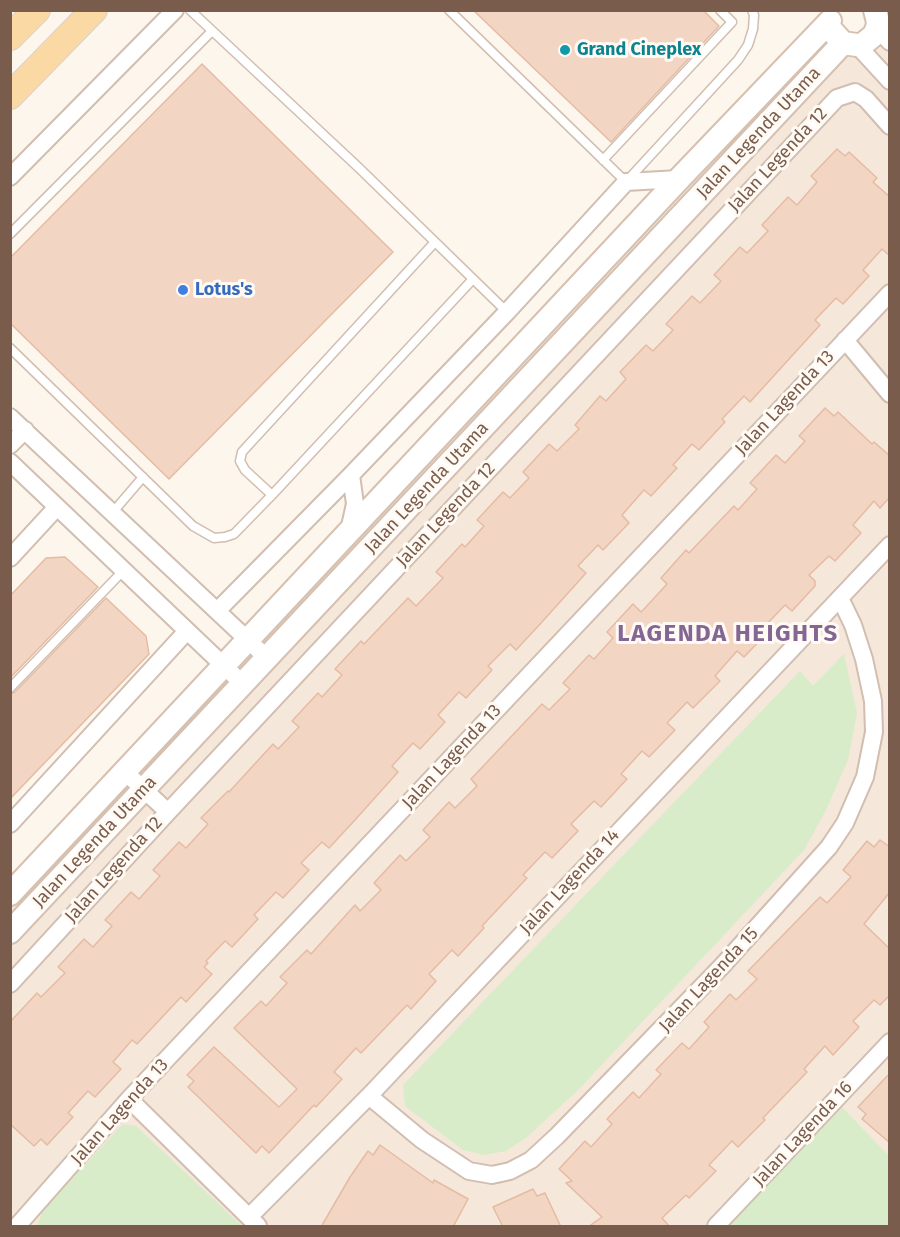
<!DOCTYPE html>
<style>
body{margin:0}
#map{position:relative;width:900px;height:1237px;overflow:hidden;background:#fdf6ec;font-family:"Fira Sans",sans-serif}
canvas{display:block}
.frame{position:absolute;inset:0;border:12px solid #7a5c4d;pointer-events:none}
</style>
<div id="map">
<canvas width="900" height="1237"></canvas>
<div class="frame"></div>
</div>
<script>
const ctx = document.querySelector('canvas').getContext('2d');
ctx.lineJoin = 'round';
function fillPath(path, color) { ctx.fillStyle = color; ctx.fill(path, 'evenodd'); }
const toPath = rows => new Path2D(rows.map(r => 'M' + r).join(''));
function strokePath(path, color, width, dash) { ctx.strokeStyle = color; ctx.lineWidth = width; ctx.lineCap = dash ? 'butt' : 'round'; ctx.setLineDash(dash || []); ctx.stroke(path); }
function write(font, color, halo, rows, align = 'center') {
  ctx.font = font + ' "Fira Sans",sans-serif'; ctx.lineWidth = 6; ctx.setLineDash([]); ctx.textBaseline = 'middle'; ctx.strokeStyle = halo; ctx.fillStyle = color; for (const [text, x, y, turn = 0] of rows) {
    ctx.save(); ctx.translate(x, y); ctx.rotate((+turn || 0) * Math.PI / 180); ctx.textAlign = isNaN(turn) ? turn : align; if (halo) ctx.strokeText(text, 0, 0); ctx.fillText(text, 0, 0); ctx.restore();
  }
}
fillPath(toPath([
 [888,11,889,11,889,1226,11,1226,11,900]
]), '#f5e8da');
fillPath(toPath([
 [844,654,857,713,848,760,826,810,804,850,579,1089,527,1137,506,1151,484,1155,463,1150,405,1106,403,1085,800,671,813,686],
 [839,1104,889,1156,889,1226,719,1226],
 [123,1124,136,1126,242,1226,37,1226,43,1210]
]), '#d8ecc9');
const building = toPath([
 [473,10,703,10,719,26,611,142,473,10],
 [202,64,393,252,169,479,10,323,10,258,202,64],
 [837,149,845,156,849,152,877,178,873,182,890,197,890,256,882,249,863,270,869,276,843,304,836,298,815,320,820,325,750,402,744,396,722,419,725,422,699,450,692,444,673,465,677,468,651,496,644,490,622,515,629,523,603,550,598,545,578,566,586,573,542,622,516,650,510,644,488,666,492,670,466,698,459,692,438,715,445,722,420,749,413,743,392,766,398,772,355,820,329,848,322,842,301,863,309,870,283,898,276,892,254,915,258,919,232,947,225,941,206,961,208,963,204,967,212,974,186,1002,181,997,137,1044,132,1040,113,1062,121,1069,95,1097,88,1091,68,1113,73,1117,47,1145,41,1139,34,1146,10,1124,10,1022,37,993,41,997,65,973,58,967,84,939,93,947,112,926,105,920,131,892,139,899,160,876,153,870,179,842,186,848,208,824,201,818,228,791,229,792,273,744,278,749,299,727,292,721,318,693,322,697,342,675,335,669,361,641,364,644,408,598,416,606,443,578,436,572,462,544,465,547,484,526,477,520,503,492,510,498,529,478,523,472,549,444,557,451,579,429,575,425,600,396,606,401,626,379,620,372,646,345,653,351,673,330,666,324,692,296,700,303,721,281,714,275,740,247,747,253,768,231,762,225,788,197,797,205,817,182,811,176,837,149],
 [825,408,834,416,838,412,872,444,874,442,890,456,890,497,880,508,874,501,853,525,861,533,835,561,829,556,809,575,815,581,815,586,792,611,785,605,765,626,770,630,744,657,737,651,715,676,720,681,693,708,687,702,667,723,675,730,649,757,642,751,621,774,627,779,601,807,594,801,571,824,578,831,552,858,545,852,523,875,527,878,482,926,484,928,458,956,452,950,429,974,436,981,411,1009,407,1005,361,1053,356,1048,334,1072,342,1079,316,1107,314,1105,269,1153,262,1146,256,1153,188,1087,194,1081,187,1075,214,1047,279,1107,297,1089,234,1028,261,1001,266,1006,287,983,280,977,307,950,311,954,355,905,360,911,381,890,374,883,400,855,406,861,430,837,423,830,449,802,455,808,477,786,471,779,542,704,549,710,570,689,563,683,589,655,594,659,613,638,607,632,633,604,641,612,645,608,667,584,661,578,686,550,689,553,734,506,738,510,757,489,750,483,776,455,785,463,805,441,799,436,825,408],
 [65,557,98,587,10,678,10,596,46,558,65,557],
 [106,598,146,636,149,654,10,799,10,694,15,692,106,598],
 [880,840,890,847,890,892,864,924,890,949,890,995,880,1005,874,1000,853,1021,859,1027,833,1055,825,1046,804,1069,807,1072,763,1118,765,1120,738,1147,732,1141,709,1165,716,1171,689,1198,686,1195,662,1218,670,1227,588,1227,602,1217,566,1183,572,1181,559,1169,585,1141,591,1147,612,1124,607,1119,633,1092,639,1098,661,1074,656,1070,682,1043,689,1049,709,1027,704,1022,730,994,736,1000,757,979,748,971,820,897,827,903,851,877,843,870,867,841,874,847,880,840],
 [890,1073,890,1143,862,1119,866,1114,858,1107,890,1073],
 [380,1145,433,1183,434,1180,468,1199,453,1227,321,1227,350,1177,368,1151,373,1155,380,1145],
 [533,1189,537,1196,545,1193,561,1227,503,1227,493,1207,533,1189]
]);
fillPath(building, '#f3d5c3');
strokePath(building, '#e6bba3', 1.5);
const lane = toPath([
 [190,10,358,167,507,312],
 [449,10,626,182,738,60,748,45,753,29,754,15,752,10],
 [603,160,732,22,720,10],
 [10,234,212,31],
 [10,348,193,526,214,538,225,537,234,534,272,495,473,279],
 [272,495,245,470,240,461,242,452,435,242],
 [113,512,143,477],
 [10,688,124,570]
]);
const street = toPath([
 [877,28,890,42],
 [857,45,890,81],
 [10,177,175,10],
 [845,340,890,394],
 [10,417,267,658],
 [10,445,25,430],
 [10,462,243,684],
 [349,531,355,504,351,475],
 [10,558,57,507],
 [218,610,351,475,507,312,626,182,679,179],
 [125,772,168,812],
 [10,824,187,631],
 [10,984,168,812,837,98,855,92,866,99,890,126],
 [369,1096,422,1140,469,1171,492,1175,510,1171,531,1160,557,1136,722,966,829,847,845,823,865,777,874,732,873,701,864,659,853,625,840,598],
 [129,1099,258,1226],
 [249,1217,369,1096,890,545],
 [18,1225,129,1099,890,293],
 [716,1226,890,1042]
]);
const secondary = toPath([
 [833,32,843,43,857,45,863,44,874,35,877,28,878,22,875,10],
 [10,894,679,179,830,21],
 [10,932,843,43]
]);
const primary = toPath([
 [10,37,37,10],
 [10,96,94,10]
]);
strokePath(lane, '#d1beb0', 11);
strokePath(street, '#d1beb0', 20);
strokePath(secondary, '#d6c0b0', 26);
strokePath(primary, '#dad1cd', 28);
strokePath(lane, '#fff', 8);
strokePath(street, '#fff', 16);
strokePath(secondary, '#fff', 22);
strokePath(primary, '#fbd9a5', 26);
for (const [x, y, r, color] of [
 [565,50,6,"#0f9aa8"],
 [183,290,6,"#3f7fe0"]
]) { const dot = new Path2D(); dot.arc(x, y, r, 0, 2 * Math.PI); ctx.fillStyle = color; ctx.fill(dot); strokePath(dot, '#fffaf3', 2); }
write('bold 18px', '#0d838f', '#fffaf3', [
 ["Grand Cineplex",577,50]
], 'left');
write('18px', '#7a5c4d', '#fffaf3', [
 ["Jalan Legenda Utama",759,133,-47],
 ["Jalan Legenda 12",778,160,-47],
 ["Jalan Lagenda 13",785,403,-47],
 ["Jalan Legenda Utama",427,488,-47],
 ["Jalan Legenda 12",446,515,-47],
 ["Jalan Lagenda 13",452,757,-47],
 ["Jalan Legenda Utama",95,842,-47],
 ["Jalan Legenda 12",114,870,-48],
 ["Jalan Lagenda 14",570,882,-47],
 ["Jalan Lagenda 15",709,980,-47],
 ["Jalan Lagenda 13",120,1112,-48],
 ["Jalan Lagenda 16",803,1134,-47]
]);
write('bold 18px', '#366cbe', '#fffaf3', [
 ["Lotus's",195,290]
], 'left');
ctx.letterSpacing = '1.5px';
write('bold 24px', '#846695', '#fffaf3', [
 ["LAGENDA HEIGHTS",728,634]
]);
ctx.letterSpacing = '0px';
</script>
